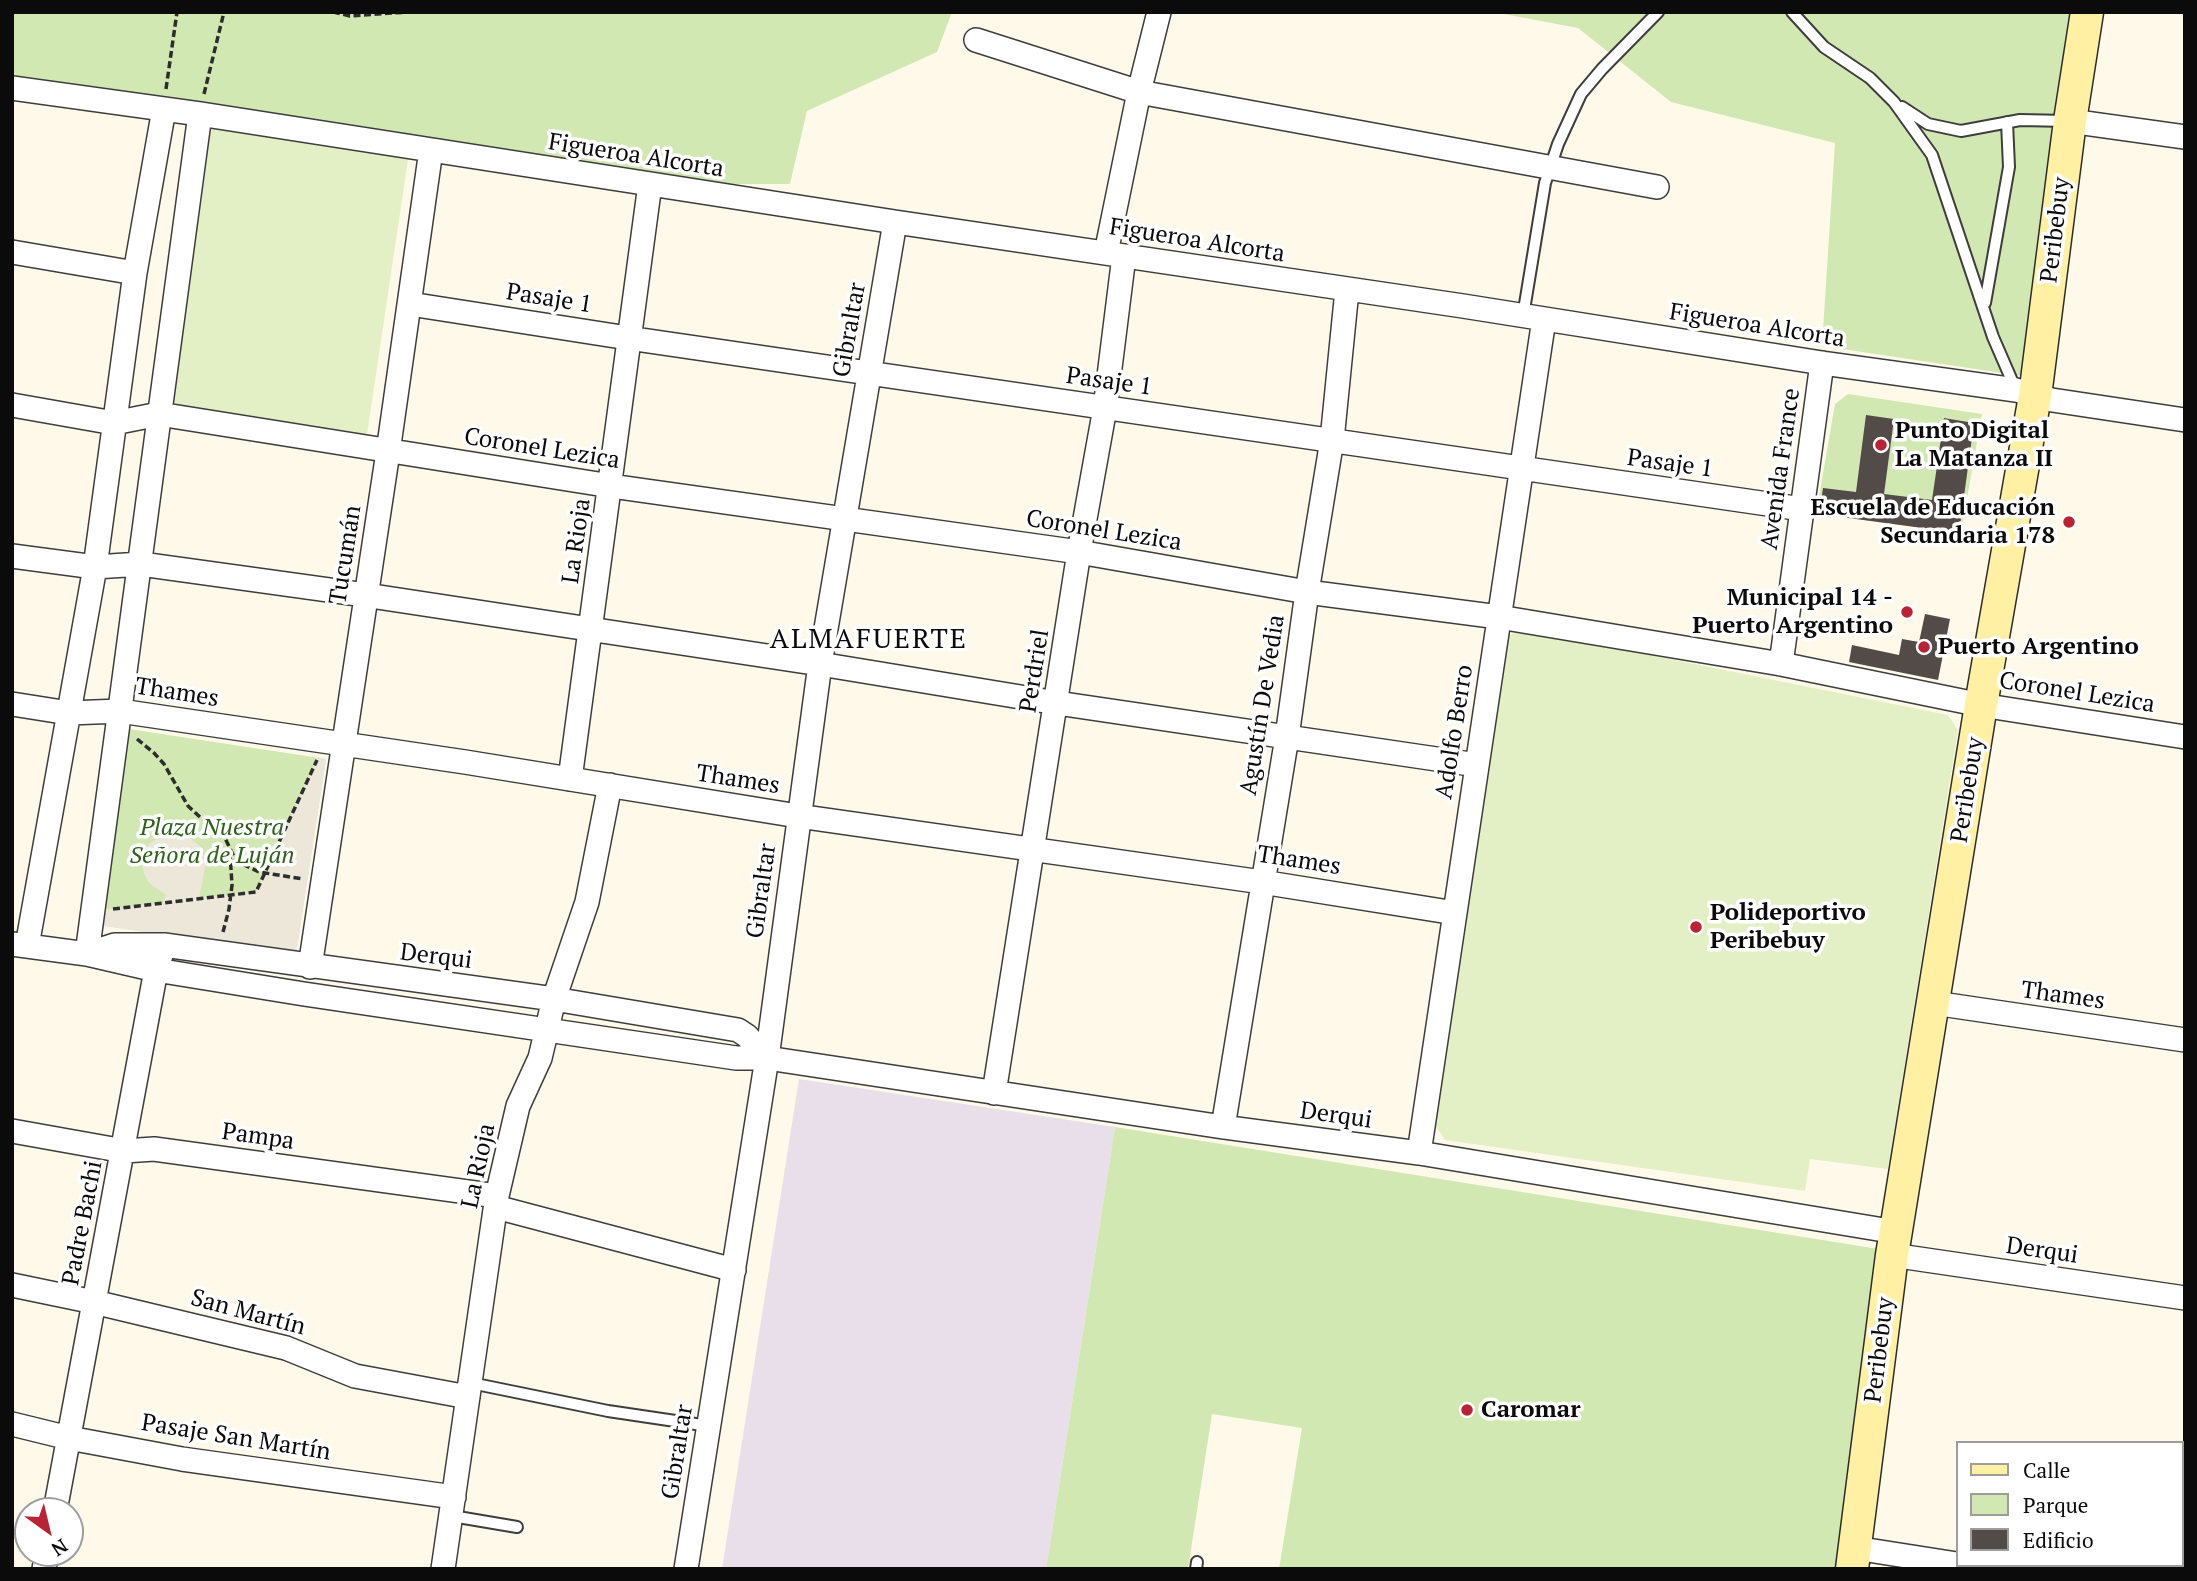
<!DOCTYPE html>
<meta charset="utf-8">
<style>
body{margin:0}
#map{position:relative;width:2197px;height:1581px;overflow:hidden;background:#fff9e9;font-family:"PT Serif",serif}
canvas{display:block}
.frame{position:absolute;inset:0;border:14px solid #0b0b0b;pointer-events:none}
.legend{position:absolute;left:1956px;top:1441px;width:228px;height:126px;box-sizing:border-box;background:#fff;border:2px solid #9d9d9d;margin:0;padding:9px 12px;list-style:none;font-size:21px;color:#0b0b0b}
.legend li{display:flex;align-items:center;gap:14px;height:35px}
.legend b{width:35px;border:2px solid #9d9d9d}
.north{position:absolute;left:14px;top:1497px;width:70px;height:70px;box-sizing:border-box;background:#fff;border:2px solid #9d9d9d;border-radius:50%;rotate:146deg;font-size:19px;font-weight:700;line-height:28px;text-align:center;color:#0b0b0b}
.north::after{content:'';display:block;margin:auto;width:24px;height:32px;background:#ba2333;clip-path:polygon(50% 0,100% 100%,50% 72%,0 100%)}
</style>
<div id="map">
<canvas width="2197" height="1581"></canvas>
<div class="frame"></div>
<ul class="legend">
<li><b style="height:9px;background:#fff0a4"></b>Calle</li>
<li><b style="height:19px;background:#d2e8b3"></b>Parque</li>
<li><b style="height:19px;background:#534b47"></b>Edificio</li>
</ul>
<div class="north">N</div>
</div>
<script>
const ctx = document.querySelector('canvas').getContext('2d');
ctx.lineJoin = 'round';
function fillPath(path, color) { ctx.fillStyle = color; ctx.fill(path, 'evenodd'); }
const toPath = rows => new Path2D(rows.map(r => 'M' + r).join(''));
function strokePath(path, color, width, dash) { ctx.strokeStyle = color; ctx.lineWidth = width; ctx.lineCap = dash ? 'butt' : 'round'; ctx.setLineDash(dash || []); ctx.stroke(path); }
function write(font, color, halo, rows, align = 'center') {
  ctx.font = font + ' "PT Serif",serif'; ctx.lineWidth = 7; ctx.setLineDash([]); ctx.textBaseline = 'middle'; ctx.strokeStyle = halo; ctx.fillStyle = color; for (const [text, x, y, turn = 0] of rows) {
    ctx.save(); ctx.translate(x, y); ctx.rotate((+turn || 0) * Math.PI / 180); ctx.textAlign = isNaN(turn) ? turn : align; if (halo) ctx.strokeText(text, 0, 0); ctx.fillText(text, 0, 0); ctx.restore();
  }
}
fillPath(toPath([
 [799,1079,1115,1127,1046,1569,722,1569]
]), '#e8dfea');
fillPath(toPath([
 [12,12,952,12,937,52,807,111,790,184,650,184,12,88],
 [1493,12,2079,12,2022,376,1822,346,1835,143,1671,102,1578,28],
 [1848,394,1982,414,1961,532,1816,514,1835,404],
 [129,729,326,759,296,954,98,925],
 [1115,1127,1885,1250,1841,1569,1279,1569,1302,1428,1212,1414,1188,1569,1046,1569]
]), '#d2e8b3');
fillPath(toPath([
 [206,123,409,153,366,441,163,412],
 [1520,629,1948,715,1958,730,1888,1169,1810,1159,1805,1191,1445,1140,1435,1125,1509,636]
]), '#e3f0c5');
fillPath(toPath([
 [318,757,326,759,296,954,98,925,100,910,163,903,166,895,149,883,144,874,142,863,149,844,166,833,186,835,201,847,205,867,199,898,256,892]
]), '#ede7da');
fillPath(toPath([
 [1866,415,1894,419,1884,494,1932,500,1944,418,1974,423,1959,533,1819,514,1823,488,1856,492],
 [1925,614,1950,619,1938,680,1849,662,1852,645,1899,655,1902,639,1919,642]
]), '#534b47');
const lane = toPath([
 [1792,12,1824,47,1870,78,1894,102,1932,155,1993,337,2016,390],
 [1902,107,1928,124,1961,131,2020,120,2068,121],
 [1985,303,2009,167,2007,122],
 [1523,316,1545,183,1558,144,1581,94,1602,69,1658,12],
 [471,1383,608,1411,709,1426],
 [452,1516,517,1527],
 [1196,1569,1197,1562]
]);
const street = toPath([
 [976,40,1139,92,1159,12],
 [12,88,200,114,895,222,1463,306,1822,363,2016,390,2052,400,2185,420],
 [2070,121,2185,137],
 [12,252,135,273],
 [1106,253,1139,92,1657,187],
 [410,304,628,338,1802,509],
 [12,405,114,423,159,414,611,486,1079,552,1307,592,1499,617,1781,664,1981,705,2185,737],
 [12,556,95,567,141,564,365,595,820,664,1057,703,1477,765],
 [1781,664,1822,363],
 [12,704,69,713,120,711,465,762,798,816,1262,882,1455,913],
 [570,779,650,184],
 [12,944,87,954,156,970,304,994,736,1058,767,1058,1223,1127,1419,1153,1896,1232],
 [27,946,95,567,135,273,164,109],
 [87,954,200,114],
 [87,954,115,945,164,945,554,999,738,1030,747,1036,767,1058],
 [310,967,388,452,431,150],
 [1934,1003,2185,1040],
 [994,1093,1079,552,1105,408,1124,256],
 [1223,1127,1287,737,1307,592,1332,440,1347,290],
 [12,1131,124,1151,154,1149,497,1196],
 [1419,1153,1544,319],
 [496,1207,734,1270],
 [1892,1255,2185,1298],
 [12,1285,94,1302,286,1348,355,1376,468,1397],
 [12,1424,69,1438,182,1459,454,1497],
 [55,1511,156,970,161,955],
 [1855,1548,1957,1564],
 [1968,1565,1991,1569],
 [44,1569,47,1553],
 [443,1569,497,1196,518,1106,540,1058,554,999,587,902,610,785],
 [686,1569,767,1058,820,664,895,222]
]);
const secondary = toPath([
 [1852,1569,1892,1255,1981,705,2035,396,2070,121,2087,12]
]);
strokePath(lane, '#3e3e3e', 14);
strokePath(street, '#3e3e3e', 26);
strokePath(secondary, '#2d2d2d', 35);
strokePath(toPath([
 [333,12,350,16,408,12],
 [166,89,177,12],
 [204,94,224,12],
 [137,739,154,753,164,764,188,806,201,818,217,828,225,838,236,861,259,872,303,879],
 [113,909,256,892,317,760],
 [223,932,229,909,232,885,230,853]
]), '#2d2d2d', 3.5, [7, 3.5]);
strokePath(lane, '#fff', 10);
strokePath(street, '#fff', 23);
strokePath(secondary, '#fff0a4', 32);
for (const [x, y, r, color] of [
 [1881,445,7,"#ba2333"],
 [2069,522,7,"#ba2333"],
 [1907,612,7,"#ba2333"],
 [1924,647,7,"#ba2333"],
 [1696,927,7,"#ba2333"],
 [1467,1410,7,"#ba2333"]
]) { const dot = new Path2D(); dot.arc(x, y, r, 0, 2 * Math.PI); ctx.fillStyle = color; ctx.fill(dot); strokePath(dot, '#fff', 2.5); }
write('24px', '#0b0b0b', '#fff', [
 ["Figueroa Alcorta",636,156,9],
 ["Peribebuy",2056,230,-83],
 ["Figueroa Alcorta",1197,241,9],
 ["Pasaje 1",549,299,9],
 ["Figueroa Alcorta",1757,326,9],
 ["Gibraltar",850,330,-80],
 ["Pasaje 1",1109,382,8],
 ["Coronel Lezica",542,449,9],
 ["Pasaje 1",1670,464,8],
 ["Avenida France",1781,469,-82],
 ["Coronel Lezica",1104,531,9],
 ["La Rioja",577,541,-82],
 ["Tucumán",346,555,-81],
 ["Perdriel",1035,671,-81],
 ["Thames",177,693,9],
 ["Coronel Lezica",2077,693,9],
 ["Agustín De Vedia",1263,705,-81],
 ["Adolfo Berro",1455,732,-81],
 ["Thames",738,780,9],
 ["Peribebuy",1968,790,-81],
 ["Thames",1299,861,9],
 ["Gibraltar",762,891,-82],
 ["Derqui",436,957,7],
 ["Thames",2063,996,8],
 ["Derqui",1336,1116,8],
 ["Pampa",258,1137,8],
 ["La Rioja",479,1166,-78],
 ["Padre Bachi",83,1223,-79],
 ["Derqui",2042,1251,8],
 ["San Martín",248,1313,15],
 ["Peribebuy",1880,1350,-83],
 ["Pasaje San Martín",236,1438,9],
 ["Gibraltar",678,1452,-81]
]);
write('bold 24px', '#0b0b0b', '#fff', [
 ["Punto Digital",1895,431],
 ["La Matanza II",1895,459],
 ["Escuela de Educación",2055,508,"right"],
 ["Secundaria 178",2055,536,"right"],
 ["Municipal 14 -",1893,598,"right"],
 ["Puerto Argentino",1893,626,"right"],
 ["Puerto Argentino",1938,647],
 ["Polideportivo",1710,913],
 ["Peribebuy",1710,941],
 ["Caromar",1481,1410]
], 'left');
write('italic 24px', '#2e621c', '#fff', [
 ["Plaza Nuestra",212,828],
 ["Señora de Luján",212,856]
]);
ctx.letterSpacing = '2px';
write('28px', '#0b0b0b', '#fff', [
 ["ALMAFUERTE",869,640]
]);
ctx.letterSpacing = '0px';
</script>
